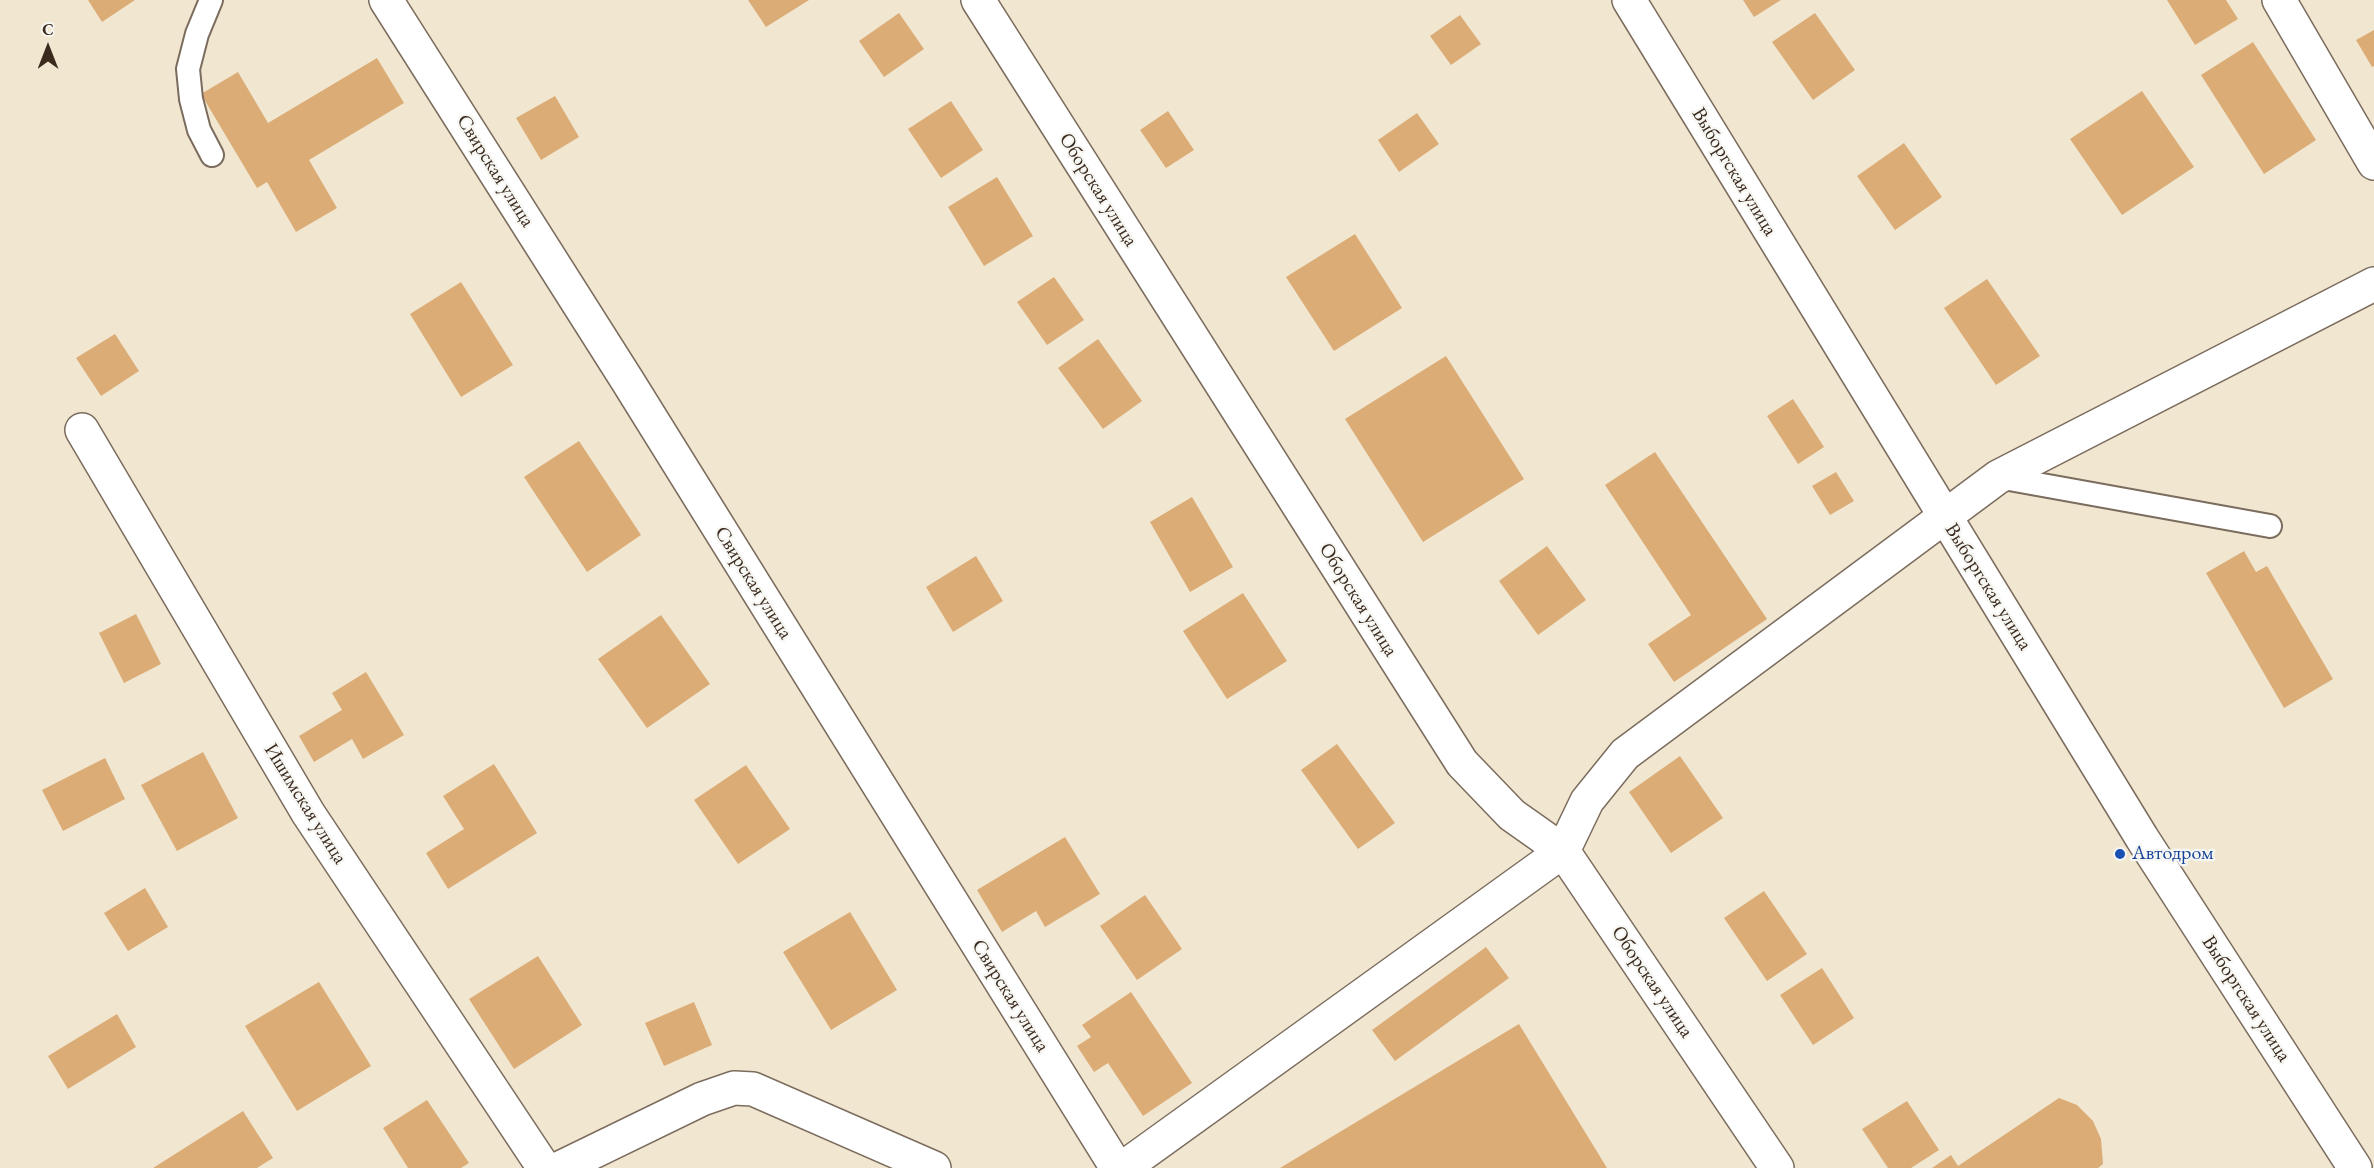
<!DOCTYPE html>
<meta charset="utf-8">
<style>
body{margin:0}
#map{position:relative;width:2374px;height:1168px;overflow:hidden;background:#f1e7d1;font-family:"EB Garamond",serif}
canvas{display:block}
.north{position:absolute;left:18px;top:18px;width:60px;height:60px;-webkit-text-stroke:4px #f6f6f2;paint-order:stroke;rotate:0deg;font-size:16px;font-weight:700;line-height:24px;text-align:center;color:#3b2a1e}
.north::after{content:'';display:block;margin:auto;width:21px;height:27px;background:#3b2a1e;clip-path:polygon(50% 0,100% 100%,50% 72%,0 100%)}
</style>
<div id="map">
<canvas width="2374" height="1168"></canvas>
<div class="north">С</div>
</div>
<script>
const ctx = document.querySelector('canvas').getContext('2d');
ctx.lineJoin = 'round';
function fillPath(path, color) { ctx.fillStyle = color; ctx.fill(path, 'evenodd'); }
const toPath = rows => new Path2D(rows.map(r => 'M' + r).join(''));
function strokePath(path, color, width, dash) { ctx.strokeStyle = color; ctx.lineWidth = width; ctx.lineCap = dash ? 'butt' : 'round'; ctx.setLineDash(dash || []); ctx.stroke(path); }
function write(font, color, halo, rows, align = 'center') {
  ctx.font = font + ' "EB Garamond",serif'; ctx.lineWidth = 4.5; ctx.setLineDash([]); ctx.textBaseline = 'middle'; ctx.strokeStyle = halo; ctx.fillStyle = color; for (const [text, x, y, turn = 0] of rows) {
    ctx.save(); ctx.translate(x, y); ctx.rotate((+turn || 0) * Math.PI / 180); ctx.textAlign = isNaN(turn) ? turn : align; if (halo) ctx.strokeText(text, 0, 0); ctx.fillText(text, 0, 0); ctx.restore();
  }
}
fillPath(toPath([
 [88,0,135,0,102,22],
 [748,0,809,0,766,27],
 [1743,0,1781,0,1754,17],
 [2167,0,2226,0,2238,19,2195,45],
 [899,13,924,49,884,77,859,41],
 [1815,13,1855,70,1813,100,1772,42],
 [1460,15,1481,44,1451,65,1430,36],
 [2374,30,2374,66,2372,67,2356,40],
 [2253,42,2316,140,2264,174,2201,75],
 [377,58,404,103,309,160,337,208,296,232,267,182,257,188,201,94,238,72,268,123],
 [2142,91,2194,167,2122,215,2070,139],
 [555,96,579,137,541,160,516,118],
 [951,101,983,150,941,178,908,129],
 [1168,111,1194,150,1166,168,1140,130],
 [1417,113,1439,144,1399,172,1378,140],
 [1904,143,1942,197,1895,230,1857,176],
 [997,177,1033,236,984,266,948,207],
 [1355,234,1402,308,1334,351,1286,277],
 [1054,277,1084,320,1047,345,1017,302],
 [1987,279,2040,356,1996,385,1944,308],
 [461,282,513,365,461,397,410,314],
 [115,334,139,371,101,396,76,358],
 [1098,339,1142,401,1103,429,1058,368],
 [1446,356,1524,479,1423,542,1345,419],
 [1793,399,1824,447,1798,464,1767,416],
 [579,441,641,535,587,572,524,477],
 [1655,452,1767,619,1674,682,1648,644,1691,615,1605,485],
 [1836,472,1854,501,1830,515,1812,486],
 [1192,497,1233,567,1190,592,1150,522],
 [1547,546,1586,600,1538,635,1499,581],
 [2244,551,2256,572,2267,566,2333,679,2284,708,2206,573],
 [976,556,1003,601,953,632,926,587],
 [1243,593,1287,661,1227,699,1183,631],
 [136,614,161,664,124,683,99,633],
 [661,615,710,684,647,728,598,659],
 [366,672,404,735,363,759,352,739,314,762,299,736,342,710,332,693],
 [1337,744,1395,823,1358,849,1301,770],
 [203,752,238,818,177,851,141,785],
 [1680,756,1723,818,1671,853,1629,792],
 [105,758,125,799,63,831,42,790],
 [494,764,537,833,448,889,426,853,464,829,443,796],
 [746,765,790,829,738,864,694,800],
 [1065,837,1100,894,1045,927,1036,911,1002,932,977,890],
 [145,888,168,927,128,951,104,913],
 [1764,891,1807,954,1767,981,1724,918],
 [1145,895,1182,949,1137,980,1100,926],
 [850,912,897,990,831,1030,783,952],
 [1486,947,1509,978,1395,1061,1372,1030],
 [538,956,582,1025,514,1069,469,999],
 [1822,968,1854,1018,1813,1045,1780,995],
 [319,982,371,1066,297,1111,245,1026],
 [1131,992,1192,1083,1143,1116,1108,1063,1094,1072,1077,1046,1091,1037,1082,1025],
 [694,1002,712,1045,664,1066,645,1023],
 [117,1014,136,1047,68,1089,48,1056],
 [1519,1024,1607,1168,1280,1168],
 [2059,1098,2077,1105,2093,1121,2101,1139,2103,1164,2098,1168,1932,1168,1951,1155,1958,1166],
 [427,1100,469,1163,461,1168,408,1168,383,1128],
 [1907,1101,1939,1150,1911,1168,1888,1168,1862,1129],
 [243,1111,273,1158,257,1168,153,1168]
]), '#dbac76');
const lane = toPath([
 [211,0,197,34,188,69,191,99,199,130,212,155],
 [1998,477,2270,526]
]);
const street = toPath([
 [386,0,627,380,1117,1168],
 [978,0,1462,763,1512,815,1563,851,1777,1168],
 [2279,0,2374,163],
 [82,430,308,813,544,1168],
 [560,1168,702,1099,734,1088,753,1089,934,1168],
 [1123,1168,1563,851,1587,801,1625,754,1998,477,2374,284]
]);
const secondary = toPath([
 [1629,0,2142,838,2355,1168]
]);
strokePath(lane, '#7b6c5d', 26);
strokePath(street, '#7b6c5d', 36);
strokePath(secondary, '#7b6c5d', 36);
strokePath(lane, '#fff', 22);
strokePath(street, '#fff', 33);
strokePath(secondary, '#fff', 33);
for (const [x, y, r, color] of [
 [2120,854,6,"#1a4fb4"]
]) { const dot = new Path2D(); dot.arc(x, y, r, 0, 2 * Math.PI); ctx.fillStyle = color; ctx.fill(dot); strokePath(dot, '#f6f6f2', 2); }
write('20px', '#3b2a1e', '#f6f6f2', [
 ["Свирская улица",495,171,58],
 ["Выборгская улица",1734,172,59],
 ["Оборская улица",1098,190,58],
 ["Свирская улица",753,583,58],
 ["Выборгская улица",1988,587,58],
 ["Оборская улица",1358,600,58],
 ["Ишимская улица",305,804,58],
 ["Оборская улица",1652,982,56],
 ["Свирская улица",1010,996,58],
 ["Выборгская улица",2246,999,57]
]);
write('20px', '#164399', '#f6f6f2', [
 ["Автодром",2132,854]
], 'left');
</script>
